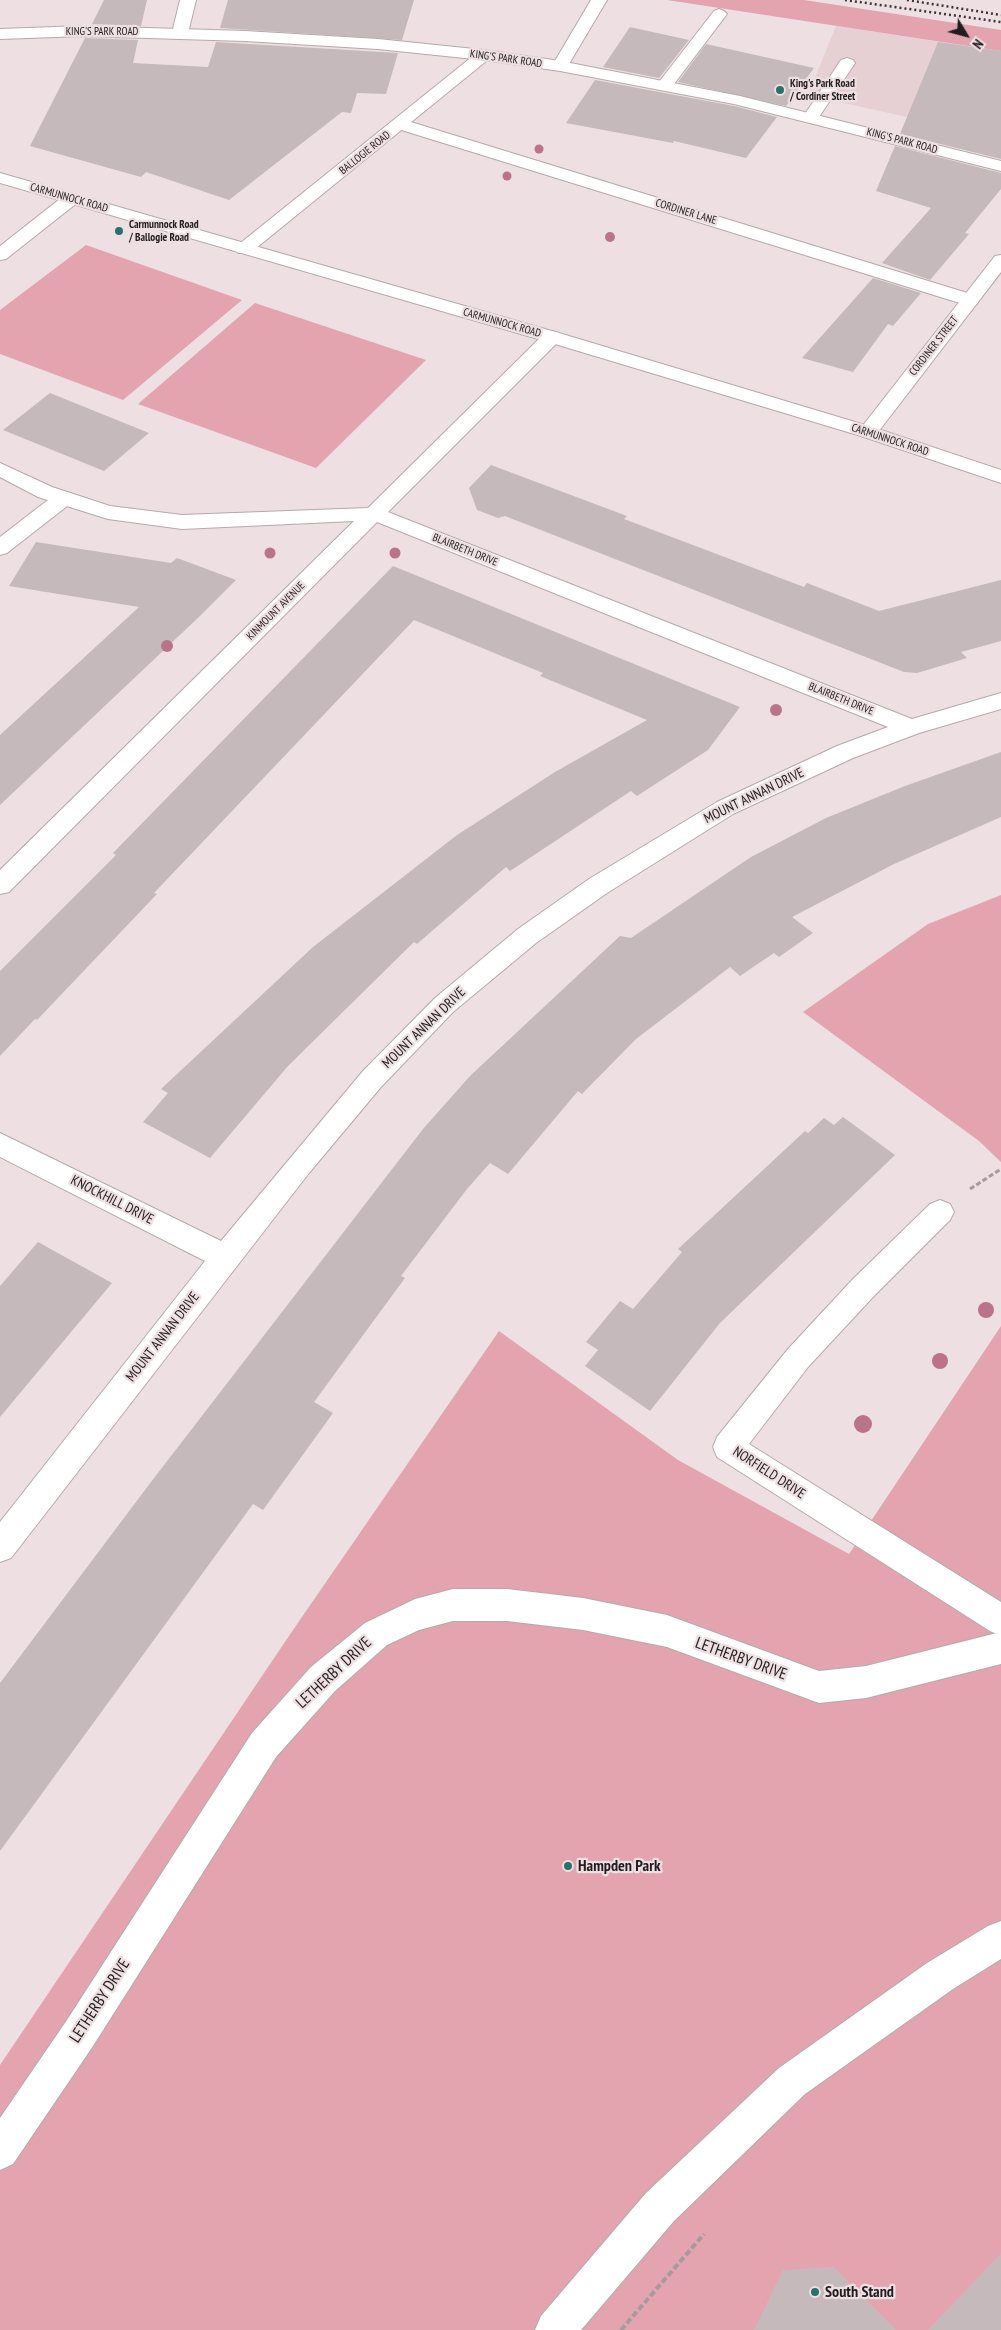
<!DOCTYPE html>
<style>
body{margin:0}
#map{position:relative;width:1001px;height:2330px;overflow:hidden;background:#eddfe2;font-family:"PT Sans Narrow",sans-serif}
canvas{display:block}
.north{position:absolute;left:941px;top:10px;width:50px;height:50px;-webkit-text-stroke:4px #eddfe2;paint-order:stroke;rotate:127deg;font-size:14px;font-weight:700;line-height:20px;text-align:center;color:#211c1d}
.north::after{content:'';display:block;margin:auto;width:18px;height:22px;background:#211c1d;clip-path:polygon(50% 0,100% 100%,50% 72%,0 100%)}
</style>
<div id="map">
<canvas width="1001" height="2330"></canvas>
<div class="north">N</div>
</div>
<script>
const ctx = document.querySelector('canvas').getContext('2d');
ctx.lineJoin = 'round';
function fillPath(path, color) { ctx.fillStyle = color; ctx.fill(path, 'evenodd'); }
const toPath = rows => new Path2D(rows.map(r => 'M' + r).join(''));
function strokePath(path, color, width, dash) { ctx.strokeStyle = color; ctx.lineWidth = width; ctx.lineCap = dash ? 'butt' : 'round'; ctx.setLineDash(dash || []); ctx.stroke(path); }
function write(font, color, halo, rows, align = 'center') {
  ctx.font = font + ' "PT Sans Narrow",sans-serif'; ctx.lineWidth = 4.5; ctx.setLineDash([]); ctx.textBaseline = 'middle'; ctx.strokeStyle = halo; ctx.fillStyle = color; for (const [text, x, y, turn = 0] of rows) {
    ctx.save(); ctx.translate(x, y); ctx.rotate((+turn || 0) * Math.PI / 180); ctx.textAlign = isNaN(turn) ? turn : align; if (halo) ctx.strokeText(text, 0, 0); ctx.fillText(text, 0, 0); ctx.restore();
  }
}
fillPath(toPath([
 [836,26,1001,51,1001,144,907,117,808,95]
]), '#e6d0d4');
fillPath(toPath([
 [667,0,804,0,1001,30,1001,51],
 [86,245,242,300,123,400,0,354,0,310],
 [255,303,426,360,316,468,138,404],
 [1001,895,1001,1162,979,1141,803,1012,928,924],
 [1001,1326,1001,2330,0,2330,0,2065,293,1630,499,1331,678,1460,849,1554]
]), '#e3a4b0');
fillPath(toPath([
 [104,0,147,0,141,26,92,24],
 [228,0,414,0,402,40,220,28],
 [630,27,689,40,659,78,603,67],
 [85,38,138,40,133,63,208,67,216,42,398,53,386,94,357,93,351,113,342,112,229,200,146,172,141,177,30,146],
 [938,42,1001,51,1001,159,900,134],
 [706,44,814,68,786,106,678,82],
 [595,80,734,106,777,117,746,158,674,141,673,143,566,123],
 [895,146,1001,173,1001,189,965,233,969,234,930,280,882,263,931,208,876,191],
 [873,278,921,293,893,326,888,324,853,372,802,358],
 [50,393,149,433,104,471,3,430],
 [491,465,627,516,624,519,804,587,807,583,879,611,1001,580,1001,641,961,652,967,658,917,673,904,672,505,516,498,518,477,510,469,488],
 [36,542,171,563,177,558,236,580,201,615,0,805,0,735,139,607,9,586],
 [393,566,740,707,708,750,637,796,631,791,510,871,506,867,417,944,414,942,288,1066,210,1158,143,1122,168,1093,161,1089,313,947,457,835,555,772,647,720,540,676,543,673,414,620,154,893,157,894,37,1020,35,1019,0,1056,0,971,116,855,113,853],
 [1001,752,1001,817,894,864,792,917,813,933,779,957,774,953,740,976,730,967,636,1039,582,1094,578,1091,508,1174,490,1163,467,1189,401,1276,405,1278,314,1402,333,1413,263,1510,253,1504,0,1851,0,1683,151,1482,423,1129,470,1076,620,936,631,938,751,857,826,818,905,786],
 [843,1117,895,1155,720,1323,650,1411,585,1366,598,1350,586,1342,620,1301,633,1309,682,1252,678,1249,805,1131,808,1133,824,1118,834,1125],
 [38,1242,112,1283,0,1417,0,1286],
 [1001,2253,1001,2330,928,2330],
 [834,2267,896,2330,754,2330,783,2270]
]), '#c6b9bb');
const lane = toPath([
 [180,0,196,0,188,33,186,36,180,38,174,36,172,33,180,0],
 [591,0,607,0,566,69,554,69,552,66,591,0],
 [719,9,724,11,727,14,671,88,659,88,657,85,659,82,714,11,719,9],
 [847,58,853,60,855,63,819,117,817,121,811,122,805,121,803,117,841,60,847,58],
 [401,119,977,296,979,300,977,304,970,306,963,304,395,128,393,124,395,120,401,119],
 [64,492,71,493,74,498,71,503,7,553,0,555,0,537,57,493,64,492],
 [453,1589,507,1589,583,1598,667,1615,819,1671,866,1666,1001,1632,1001,1664,866,1698,819,1703,667,1647,583,1630,507,1621,453,1621,419,1630,387,1645,335,1691,276,1757,93,2046,13,2164,0,2170,0,2118,67,2020,252,1733,311,1667,365,1623,415,1599,453,1589],
 [1001,1921,1001,1959,953,1989,805,2094,674,2221,581,2330,535,2330,541,2316,646,2193,779,2068,927,1963,988,1926,1001,1921]
]);
const street = toPath([
 [484,50,490,52,492,55,490,58,250,253,238,253,235,249,238,245,478,52,484,50],
 [71,194,77,195,80,199,77,203,6,259,0,260,0,246,65,195,71,194],
 [1001,255,1001,272,875,436,868,438,861,436,858,432,861,428,995,256,1001,255],
 [552,331,559,333,561,337,559,341,388,512,912,719,1001,693,1001,709,919,733,853,758,733,814,607,893,536,943,453,1012,381,1087,309,1173,11,1558,0,1562,0,1522,205,1261,0,1157,0,1133,221,1241,363,1071,435,998,518,929,589,879,717,802,837,746,888,727,377,522,9,892,0,894,0,870,354,521,182,529,108,519,38,497,0,477,0,463,52,487,110,506,182,515,368,508,545,333,552,331],
 [940,1200,950,1204,954,1212,950,1220,873,1297,808,1367,749,1444,1001,1602,1001,1636,990,1631,717,1457,713,1447,717,1437,788,1349,853,1279,930,1204,940,1200]
]);
const secondary = toPath([
 [83,26,245,31,378,39,484,50,560,61,740,96,1001,161,1001,171,734,104,560,71,484,60,378,49,245,41,83,36,0,39,0,29,83,26],
 [0,173,559,333,875,428,1001,470,1001,483,861,436,545,341,0,183,0,173]
]);
strokePath(lane, '#b6a9ab', 2);
strokePath(street, '#b6a9ab', 2);
strokePath(secondary, '#b6a9ab', 2);
strokePath(toPath([
 [970,1189,1001,1169]
]), '#a59a9d', 3, [5, 2.5]);
strokePath(toPath([
 [621,2330,704,2234]
]), '#a59a9d', 4, [6, 3]);
fillPath(lane, '#fff');
fillPath(street, '#fff');
fillPath(secondary, '#fff');
strokePath(toPath([
 [845,0,1001,22],
 [907,0,1001,15]
]), '#3b3536', 2.5, [2, 3]);
ctx.fillStyle = '#ba738b';
for (const [x, y, r] of [
 [539,149,4.5],
 [507,176,4.5],
 [610,237,5],
 [270,553,5.5],
 [395,553,5.5],
 [167,646,6],
 [776,710,6],
 [986,1310,8],
 [940,1361,8],
 [863,1424,9]
]) { ctx.beginPath(); ctx.arc(x, y, r, 0, 2 * Math.PI); ctx.fill(); }
for (const [x, y, r, color] of [
 [780,90,5,"#29726b"],
 [119,231,5,"#29726b"],
 [568,1866,5,"#29726b"],
 [815,2292,5,"#29726b"]
]) { const dot = new Path2D(); dot.arc(x, y, r, 0, 2 * Math.PI); ctx.fillStyle = color; ctx.fill(dot); strokePath(dot, '#eddfe2', 2); }
write('11px', '#211c1d', '#eddfe2', [
 ["KING'S PARK ROAD",102,32],
 ["KING'S PARK ROAD",506,59,8],
 ["KING'S PARK ROAD",902,141,15],
 ["BALLOGIE ROAD",365,153,-39],
 ["CARMUNNOCK ROAD",69,198,16],
 ["CORDINER LANE",686,212,17],
 ["CARMUNNOCK ROAD",502,323,16],
 ["CORDINER STREET",934,346,-52],
 ["CARMUNNOCK ROAD",890,440,18],
 ["BLAIRBETH DRIVE",465,550,22],
 ["KINMOUNT AVENUE",276,611,-45],
 ["BLAIRBETH DRIVE",841,699,22]
]);
write('bold 11px', '#211c1d', '#eddfe2', [
 ["King's Park Road",790,84],
 ["/ Cordiner Street",790,97],
 ["Carmunnock Road",129,225],
 ["/ Ballogie Road",129,238]
], 'left');
write('14px', '#211c1d', '#eddfe2', [
 ["MOUNT ANNAN DRIVE",754,796,-26],
 ["MOUNT ANNAN DRIVE",424,1028,-44],
 ["KNOCKHILL DRIVE",112,1200,27],
 ["MOUNT ANNAN DRIVE",163,1337,-52],
 ["NORFIELD DRIVE",769,1473,33]
]);
write('16px', '#211c1d', '#eddfe2', [
 ["LETHERBY DRIVE",741,1659,20],
 ["LETHERBY DRIVE",334,1673,-43],
 ["LETHERBY DRIVE",100,2001,-57]
]);
write('bold 16px', '#211c1d', '#eddfe2', [
 ["Hampden Park",578,1866],
 ["South Stand",825,2292]
], 'left');
</script>
